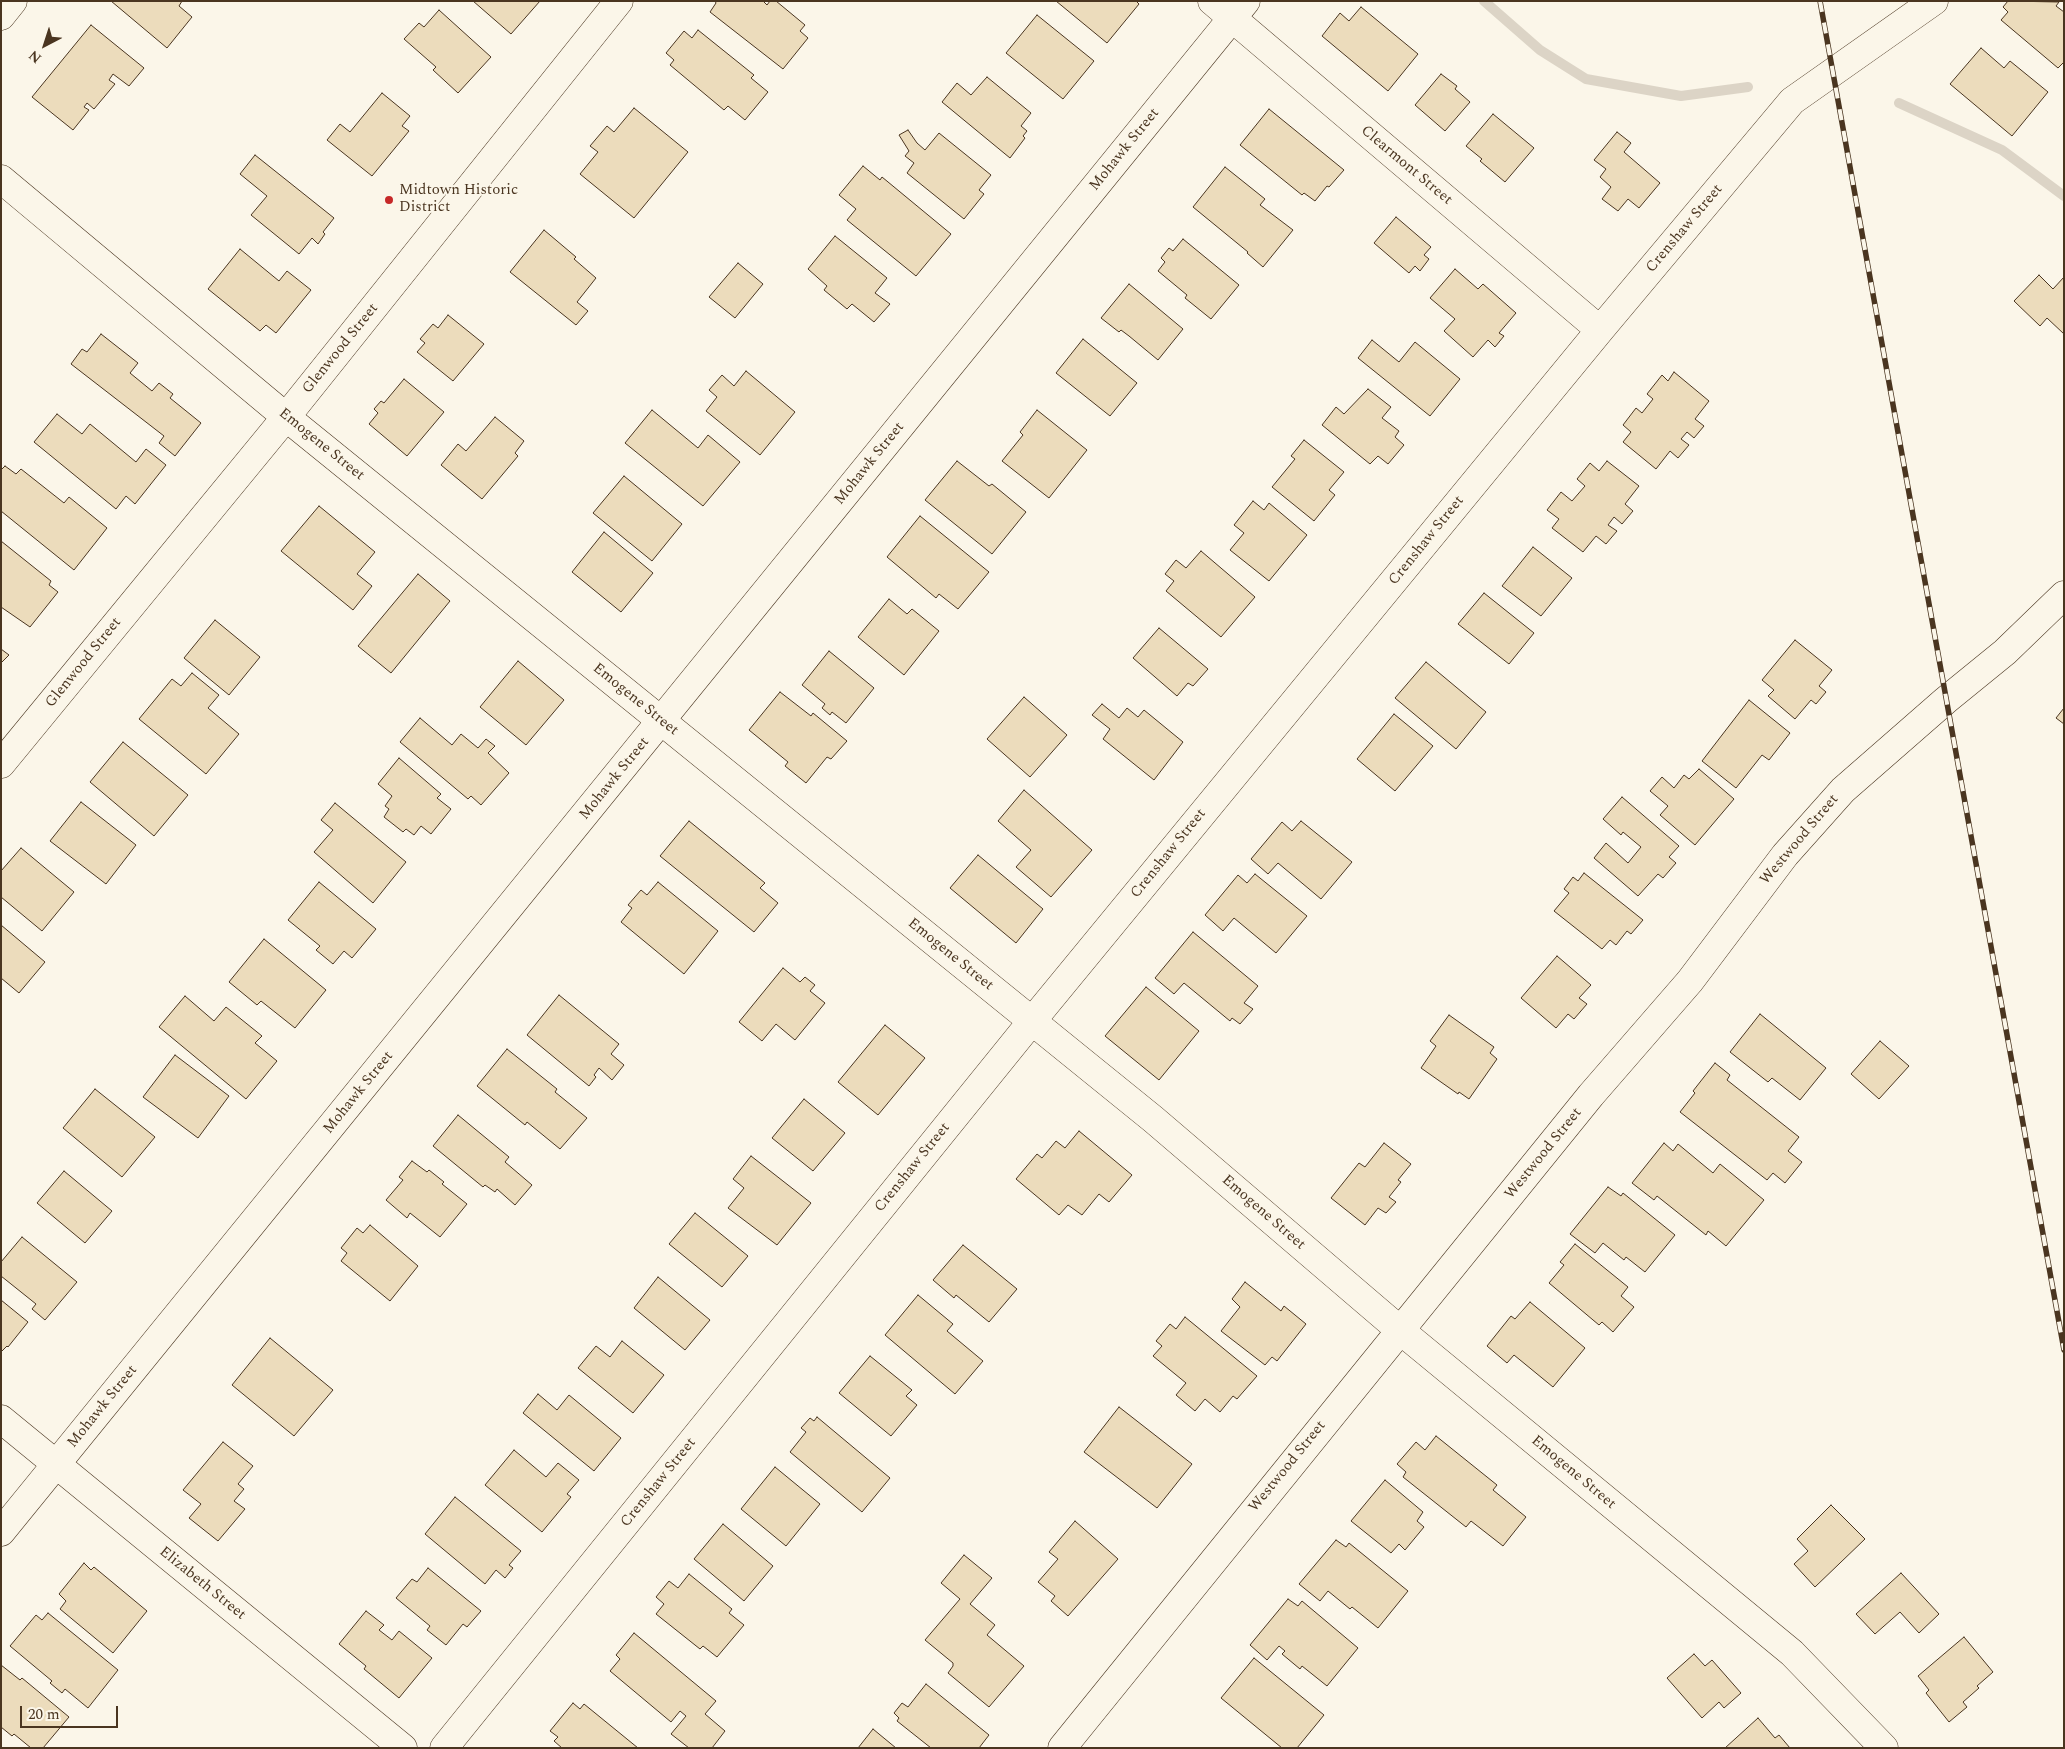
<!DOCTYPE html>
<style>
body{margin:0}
#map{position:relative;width:2065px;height:1749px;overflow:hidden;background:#fbf6e9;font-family:Spectral,serif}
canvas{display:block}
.frame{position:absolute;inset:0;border:2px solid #4a3520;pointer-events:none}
.north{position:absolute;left:20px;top:20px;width:50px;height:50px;-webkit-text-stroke:4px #fbf6e9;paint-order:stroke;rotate:220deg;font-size:14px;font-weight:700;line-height:20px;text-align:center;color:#4a3520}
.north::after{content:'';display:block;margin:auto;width:18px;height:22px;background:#4a3520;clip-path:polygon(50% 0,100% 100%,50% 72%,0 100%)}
.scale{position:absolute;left:20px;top:1706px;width:98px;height:22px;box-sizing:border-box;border:2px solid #4a3520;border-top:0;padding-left:6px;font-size:15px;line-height:18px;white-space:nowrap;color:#4a3520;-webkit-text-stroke:4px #fbf6e9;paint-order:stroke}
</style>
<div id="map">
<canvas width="2065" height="1749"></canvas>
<div class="frame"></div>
<div class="north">N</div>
<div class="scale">20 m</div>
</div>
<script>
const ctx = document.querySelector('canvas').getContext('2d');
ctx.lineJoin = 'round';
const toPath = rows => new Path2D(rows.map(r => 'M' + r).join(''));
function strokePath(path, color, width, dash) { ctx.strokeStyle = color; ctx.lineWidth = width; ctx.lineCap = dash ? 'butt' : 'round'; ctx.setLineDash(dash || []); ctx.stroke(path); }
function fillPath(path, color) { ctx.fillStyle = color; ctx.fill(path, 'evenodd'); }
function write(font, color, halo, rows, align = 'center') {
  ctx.font = font + ' Spectral,serif'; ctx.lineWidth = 4; ctx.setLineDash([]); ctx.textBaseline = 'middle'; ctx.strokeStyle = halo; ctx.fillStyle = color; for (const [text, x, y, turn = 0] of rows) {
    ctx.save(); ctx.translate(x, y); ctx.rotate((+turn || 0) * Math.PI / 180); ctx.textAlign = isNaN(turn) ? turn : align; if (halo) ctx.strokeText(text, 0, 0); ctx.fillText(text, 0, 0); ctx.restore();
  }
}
strokePath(toPath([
 [1484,1,1540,50,1586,79,1681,96,1748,87],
 [1899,103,2002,150,2064,196]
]), '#dcd4c6', 10);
const building = toPath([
 [111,1,182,1,179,6,192,17,167,48,111,1],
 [473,1,540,1,511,34,473,1],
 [715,1,763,1,767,5,770,1,776,1,805,25,800,31,808,38,783,69,710,12,716,3,715,1],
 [1056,1,1136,1,1139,4,1107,43,1056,1],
 [2008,1,2059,2,2056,6,2064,12,2064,62,2058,68,2001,20,2008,12,2003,7,2008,1],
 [1361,7,1418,54,1388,91,1322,36,1340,13,1349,21,1361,7],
 [439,10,491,57,458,93,433,70,436,67,404,39,419,23,424,27,439,10],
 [1037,15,1094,61,1063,99,1006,53,1037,15],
 [91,25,144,68,129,86,113,74,109,80,115,84,94,109,87,103,84,107,89,110,73,130,32,97,91,25],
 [698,30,754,75,751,78,768,92,745,120,728,106,724,110,670,65,674,60,666,53,684,31,692,38,698,30],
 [1981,48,2004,68,2010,61,2048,92,2012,136,1950,84,1981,48],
 [1441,74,1457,86,1455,89,1470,102,1445,131,1415,105,1441,74],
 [987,77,1031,113,1021,126,1027,131,1023,136,1025,138,1010,158,942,102,957,83,971,95,987,77],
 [382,93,410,116,402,126,409,131,372,176,327,140,340,124,350,132,382,93],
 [634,108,688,152,634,218,580,174,598,152,590,146,607,126,614,132,634,108],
 [1269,109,1344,170,1329,187,1327,186,1315,201,1304,193,1302,195,1240,145,1269,109],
 [1493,114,1534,148,1505,182,1480,161,1482,159,1466,146,1493,114],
 [908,130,917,143,925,150,939,133,991,175,979,190,984,194,964,219,907,173,914,163,905,156,909,151,899,135,908,130],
 [1617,132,1631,143,1624,152,1660,183,1639,208,1628,199,1618,211,1602,199,1611,187,1600,177,1606,169,1594,160,1617,132],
 [255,155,334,218,323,232,325,234,318,244,312,238,299,254,251,215,267,196,240,174,255,155],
 [863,166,880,180,882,177,951,234,916,276,847,220,856,209,839,195,863,166],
 [1225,167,1265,199,1260,205,1293,230,1263,267,1247,253,1248,252,1193,207,1225,167],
 [1396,217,1431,247,1424,255,1429,259,1420,271,1415,266,1409,273,1374,243,1396,217],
 [544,230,576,257,574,259,596,278,577,302,588,311,576,325,510,272,544,230],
 [835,236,887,278,875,293,890,304,874,322,852,304,847,309,824,290,827,286,808,269,835,236],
 [1183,239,1239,285,1211,319,1185,298,1187,295,1158,271,1165,262,1161,258,1169,248,1173,251,1183,239],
 [240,249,279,281,287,271,311,290,276,333,266,325,260,331,208,289,240,249],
 [738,263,763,284,735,318,709,297,738,263],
 [1455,269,1478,289,1483,284,1516,313,1499,333,1504,336,1495,347,1488,340,1473,357,1444,331,1455,319,1430,298,1455,269],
 [2039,275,2053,289,2064,277,2064,334,2047,318,2040,326,2014,301,2039,275],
 [1129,284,1183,329,1158,360,1129,336,1121,330,1119,332,1101,318,1129,284],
 [448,315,484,344,453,381,417,352,425,343,420,339,433,324,438,328,448,315],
 [101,334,138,363,130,373,152,391,159,383,173,394,170,398,201,423,175,456,159,443,164,436,71,364,82,349,87,352,101,334],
 [1083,339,1137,383,1110,416,1056,373,1083,339],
 [1372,340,1399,362,1415,342,1460,379,1430,416,1358,358,1372,340],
 [746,371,795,412,760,455,706,411,717,397,709,390,722,375,734,386,746,371],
 [1674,372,1709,401,1695,419,1704,426,1694,438,1687,432,1681,439,1689,445,1678,458,1670,451,1656,469,1623,442,1631,432,1623,425,1636,408,1642,413,1653,399,1647,394,1662,375,1668,381,1674,372],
 [404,379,444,412,407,456,369,424,378,413,374,409,381,401,384,403,404,379],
 [1368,389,1391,407,1382,418,1399,431,1395,437,1404,445,1388,464,1378,456,1370,464,1322,425,1336,407,1344,414,1368,389],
 [652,410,698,448,708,435,740,462,703,506,625,443,652,410],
 [1037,410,1087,450,1049,498,1002,461,1023,435,1020,432,1037,410],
 [57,414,82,434,90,424,136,462,146,449,166,465,135,504,126,496,116,509,34,442,57,414],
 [495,417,524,441,515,453,518,456,482,499,441,465,458,444,466,451,495,417],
 [1304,440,1344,472,1329,490,1335,495,1314,521,1272,487,1295,459,1291,456,1304,440],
 [957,461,989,486,992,484,1026,512,992,554,925,500,957,461],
 [1607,461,1639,486,1625,504,1633,511,1622,524,1614,517,1608,525,1617,531,1606,544,1596,536,1583,552,1552,528,1559,519,1547,510,1561,492,1572,501,1585,486,1577,479,1590,463,1599,471,1607,461],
 [5,466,16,474,21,469,64,503,69,497,107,528,74,570,1,511,1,470,5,466],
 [624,476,682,524,652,561,593,513,624,476],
 [1253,501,1264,510,1269,503,1307,535,1269,581,1230,550,1244,533,1234,525,1253,501],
 [319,506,375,552,357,574,372,586,353,610,281,551,319,506],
 [920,516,989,572,958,609,939,594,936,598,887,557,920,516],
 [604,532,653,573,621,612,572,572,604,532],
 [1,541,51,581,49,585,58,592,30,627,1,607,1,541],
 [1533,547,1572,578,1541,616,1502,586,1533,547],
 [1201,551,1255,597,1221,637,1166,591,1174,581,1165,574,1176,560,1186,568,1201,551],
 [418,574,450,601,391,673,358,646,418,574],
 [1484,593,1534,633,1509,664,1458,624,1484,593],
 [889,599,907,614,912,609,939,631,904,675,858,637,889,599],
 [215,620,260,657,229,695,184,658,215,620],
 [1159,628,1208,669,1193,686,1188,683,1177,696,1133,658,1159,628],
 [1795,640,1832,670,1819,686,1826,692,1816,704,1811,700,1795,719,1768,696,1774,690,1762,680,1795,640],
 [1,649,9,655,1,663,1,649],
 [829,651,874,688,846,723,832,712,830,715,822,708,825,704,802,685,829,651],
 [518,661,564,700,526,745,480,707,518,661],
 [1426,662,1486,712,1456,749,1395,698,1426,662],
 [192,673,219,695,208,708,239,734,206,774,139,719,172,679,181,686,192,673],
 [780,692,811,716,813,713,847,741,831,759,827,757,806,783,785,766,788,762,749,730,780,692],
 [1024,697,1067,735,1030,777,987,739,1024,697],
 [1749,700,1790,733,1769,760,1762,755,1736,788,1702,761,1749,700],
 [1102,704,1119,718,1127,708,1138,717,1144,710,1183,742,1154,780,1103,739,1110,729,1092,715,1102,704],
 [2064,708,2064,724,2056,718,2064,708],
 [1394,714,1433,746,1395,791,1357,759,1394,714],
 [420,718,452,745,461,734,478,748,486,739,495,746,488,753,509,773,481,805,471,796,468,799,400,742,420,718],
 [123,742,188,795,154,836,90,782,123,742],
 [399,758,441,794,437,798,451,809,431,834,421,826,414,835,406,829,403,832,384,817,389,809,385,806,392,796,378,784,399,758],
 [1699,769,1734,799,1695,845,1660,815,1668,806,1650,791,1662,777,1674,788,1684,775,1689,779,1699,769],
 [1024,790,1092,850,1051,897,1016,867,1031,850,998,821,1024,790],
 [1622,797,1679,846,1669,857,1676,863,1663,878,1658,874,1638,896,1594,858,1606,843,1628,863,1641,847,1623,832,1621,835,1603,819,1622,797],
 [81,802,136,845,106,884,50,841,81,802],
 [335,803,406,862,373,903,314,852,333,830,321,820,335,803],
 [689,821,765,883,760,888,778,903,754,932,660,856,689,821],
 [1301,821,1352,862,1321,899,1278,863,1268,874,1251,859,1282,822,1292,831,1301,821],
 [21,848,74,892,42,931,1,897,1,871,21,848],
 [978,855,1043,909,1016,943,950,888,978,855],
 [1584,873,1643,920,1631,934,1627,931,1616,945,1610,940,1602,949,1554,911,1569,893,1564,889,1573,877,1578,881,1584,873],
 [1255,874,1307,916,1276,953,1234,918,1223,931,1205,915,1238,875,1247,883,1255,874],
 [319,882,376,929,352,958,344,951,333,964,316,950,320,946,288,920,319,882],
 [658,882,718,931,684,974,621,922,632,908,628,905,641,890,647,895,658,882],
 [1,925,45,962,19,993,1,978,1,925],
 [1193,932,1258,986,1244,1003,1253,1009,1240,1024,1232,1018,1230,1021,1184,983,1174,994,1155,978,1193,932],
 [264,939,326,990,295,1028,261,1001,257,1005,229,982,264,939],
 [1557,956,1591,985,1579,998,1587,1004,1574,1019,1568,1014,1556,1028,1521,998,1557,956],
 [783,968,800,982,805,977,815,985,810,991,825,1003,795,1040,776,1024,762,1041,739,1022,783,968],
 [1146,987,1199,1031,1159,1080,1105,1036,1146,987],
 [559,995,619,1044,611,1054,624,1065,612,1080,599,1068,594,1075,596,1077,589,1086,527,1035,559,995],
 [185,996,214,1021,226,1007,262,1036,255,1043,277,1061,246,1099,159,1027,185,996],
 [1760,1014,1826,1068,1800,1100,1772,1078,1768,1082,1730,1052,1760,1014],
 [1449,1015,1494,1047,1490,1053,1497,1059,1469,1099,1459,1092,1458,1094,1421,1068,1436,1046,1430,1041,1449,1015],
 [885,1025,925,1058,878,1115,838,1082,885,1025],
 [1880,1041,1909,1066,1879,1099,1851,1074,1880,1041],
 [507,1049,557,1089,555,1092,587,1118,560,1149,527,1122,525,1125,477,1086,507,1049],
 [175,1055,229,1096,198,1138,143,1097,175,1055],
 [1715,1063,1730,1075,1727,1080,1799,1137,1788,1151,1802,1162,1785,1183,1773,1173,1767,1180,1680,1112,1695,1093,1693,1091,1715,1063],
 [95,1089,155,1137,122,1177,63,1128,95,1089],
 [804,1099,845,1133,813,1171,772,1138,804,1099],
 [458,1115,509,1157,505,1162,532,1185,515,1205,497,1189,495,1192,485,1185,483,1187,433,1146,458,1115],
 [1079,1131,1132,1175,1109,1202,1099,1194,1082,1215,1068,1205,1059,1215,1016,1179,1037,1154,1042,1158,1056,1141,1065,1148,1079,1131],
 [1384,1143,1411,1164,1398,1180,1401,1182,1389,1197,1396,1202,1386,1213,1378,1208,1365,1225,1331,1198,1359,1163,1365,1167,1384,1143],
 [1664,1143,1673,1151,1678,1144,1713,1173,1720,1164,1764,1200,1726,1246,1708,1231,1706,1235,1657,1196,1654,1200,1632,1183,1664,1143],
 [751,1156,811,1203,777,1245,728,1208,744,1188,733,1179,751,1156],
 [412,1161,427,1172,429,1170,444,1182,442,1184,467,1204,440,1237,410,1213,407,1218,386,1200,403,1180,399,1177,412,1161],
 [64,1171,112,1211,85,1243,37,1203,64,1171],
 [1608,1187,1621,1196,1623,1193,1675,1235,1645,1272,1626,1257,1624,1260,1603,1243,1595,1253,1570,1234,1608,1187],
 [695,1213,748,1256,722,1287,669,1244,695,1213],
 [370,1225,418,1266,390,1301,341,1261,347,1253,341,1248,357,1228,363,1233,370,1225],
 [22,1237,77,1282,45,1320,32,1309,36,1304,1,1276,1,1262,22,1237],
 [1575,1244,1628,1287,1621,1296,1634,1307,1613,1332,1602,1322,1599,1325,1549,1283,1564,1265,1560,1262,1575,1244],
 [963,1245,1017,1289,989,1322,956,1295,954,1298,933,1280,963,1245],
 [658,1277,710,1320,685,1350,634,1308,658,1277],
 [1245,1282,1281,1311,1284,1306,1306,1324,1277,1361,1272,1357,1265,1365,1221,1331,1240,1307,1232,1299,1245,1282],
 [918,1295,953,1324,947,1331,983,1361,955,1394,885,1335,918,1295],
 [1,1300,28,1322,8,1347,7,1346,1,1352,1,1300],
 [1530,1302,1585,1348,1553,1387,1514,1355,1507,1363,1487,1346,1511,1316,1515,1319,1530,1302],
 [1185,1317,1257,1376,1237,1399,1233,1396,1220,1412,1205,1399,1195,1411,1176,1395,1186,1383,1153,1356,1162,1346,1156,1341,1170,1324,1176,1329,1185,1317],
 [270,1338,333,1390,294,1436,232,1385,270,1338],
 [622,1341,664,1375,633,1413,578,1368,596,1346,610,1357,622,1341],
 [870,1356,912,1390,906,1396,917,1405,891,1436,839,1393,870,1356],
 [538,1394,557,1410,569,1395,621,1438,594,1471,523,1413,538,1394],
 [1119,1407,1192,1464,1157,1508,1084,1452,1119,1407],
 [817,1417,890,1478,862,1512,790,1452,806,1432,801,1428,810,1418,814,1421,817,1417],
 [1436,1436,1497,1485,1493,1490,1526,1517,1503,1546,1471,1521,1466,1527,1403,1477,1406,1472,1397,1464,1416,1442,1425,1450,1436,1436],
 [223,1442,253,1466,238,1484,244,1489,234,1501,245,1509,218,1541,189,1518,201,1504,183,1490,223,1442],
 [514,1450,546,1477,558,1463,579,1480,567,1494,571,1497,542,1532,485,1485,514,1450],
 [775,1467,820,1504,786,1546,741,1509,775,1467],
 [1385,1480,1423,1512,1417,1521,1424,1527,1405,1550,1399,1544,1391,1553,1351,1521,1385,1480],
 [455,1497,521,1551,509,1565,513,1568,505,1578,496,1570,485,1584,425,1534,455,1497],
 [1831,1505,1865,1539,1815,1587,1794,1564,1808,1551,1797,1539,1831,1505],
 [1075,1521,1118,1559,1068,1616,1051,1601,1055,1596,1038,1582,1058,1559,1049,1552,1075,1521],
 [723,1524,773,1566,744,1601,694,1559,723,1524],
 [1336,1540,1346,1547,1349,1543,1408,1591,1378,1628,1352,1607,1350,1609,1328,1591,1320,1601,1299,1584,1336,1540],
 [964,1555,992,1578,970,1604,995,1625,987,1635,1024,1666,989,1707,948,1673,953,1666,953,1663,925,1640,960,1599,941,1583,964,1555],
 [84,1563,91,1570,94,1567,147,1611,113,1653,60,1609,66,1601,59,1594,84,1563],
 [428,1568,481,1611,467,1627,463,1624,446,1645,427,1630,430,1626,396,1598,412,1579,417,1582,428,1568],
 [1901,1573,1939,1614,1919,1633,1900,1612,1875,1634,1856,1614,1901,1573],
 [689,1574,732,1609,729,1613,744,1625,717,1657,703,1646,700,1649,656,1614,664,1604,656,1597,669,1581,678,1588,689,1574],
 [1288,1599,1298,1606,1302,1601,1358,1648,1327,1686,1302,1666,1300,1669,1282,1654,1285,1651,1279,1646,1267,1660,1250,1645,1288,1599],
 [366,1611,384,1625,379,1630,392,1640,399,1631,432,1658,399,1698,364,1669,366,1666,339,1644,366,1611],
 [48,1613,118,1670,88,1708,65,1689,62,1693,50,1683,52,1681,10,1646,36,1615,42,1620,48,1613],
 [634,1633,716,1701,705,1714,725,1731,712,1748,689,1748,671,1734,686,1716,680,1711,671,1722,610,1671,620,1659,616,1655,634,1633],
 [1964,1637,1993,1672,1977,1686,1979,1688,1963,1702,1967,1707,1949,1722,1926,1693,1929,1690,1918,1676,1964,1637],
 [1694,1654,1705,1666,1712,1660,1741,1693,1724,1708,1719,1702,1702,1718,1667,1678,1694,1654],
 [1254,1658,1324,1715,1297,1748,1282,1748,1221,1698,1254,1658],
 [1,1665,20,1680,22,1678,69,1717,43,1748,31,1748,14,1734,12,1736,1,1727,1,1665],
 [926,1684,989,1735,979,1748,931,1748,897,1721,899,1718,894,1713,902,1703,908,1707,926,1684],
 [573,1703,580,1709,584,1704,638,1748,562,1748,554,1741,558,1737,550,1731,573,1703],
 [1758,1718,1775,1738,1779,1735,1790,1748,1725,1748,1758,1718],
 [873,1729,879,1734,896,1748,858,1748,873,1729]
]);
fillPath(building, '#ecdcbc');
strokePath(building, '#4a3520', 1);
const minor = toPath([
 [1212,1,1600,330],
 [1,16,13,1],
 [1,179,286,417,1153,1119,1401,1331,1792,1653,1884,1748],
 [1,764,286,417,619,1],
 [1,1419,403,1748],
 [1,1532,1246,1],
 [444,1748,1032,1021,1600,330,1792,101,1934,1],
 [1062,1748,1591,1095,1690,981,1785,855,1843,790,1946,700,2005,652,2064,595]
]);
strokePath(minor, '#4a3520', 29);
strokePath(minor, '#fbf6e9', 28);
const rail = toPath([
 [1820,1,2064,1350]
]);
strokePath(rail, '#4a3520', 5.5);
strokePath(rail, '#fbf6e9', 4, [11]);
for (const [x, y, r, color] of [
 [389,200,5,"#c62828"]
]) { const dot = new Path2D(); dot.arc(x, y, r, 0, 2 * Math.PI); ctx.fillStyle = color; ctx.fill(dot); strokePath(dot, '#fbf6e9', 2); }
write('15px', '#4a3520', '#fbf6e9', [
 ["Mohawk Street",1125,150,-51],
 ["Clearmont Street",1406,166,40],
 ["Crenshaw Street",1685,229,-50],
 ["Glenwood Street",341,349,-51],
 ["Emogene Street",321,445,39],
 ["Mohawk Street",870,464,-51],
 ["Crenshaw Street",1427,541,-51],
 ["Glenwood Street",84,663,-51],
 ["Emogene Street",635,700,39],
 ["Mohawk Street",615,779,-51],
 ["Westwood Street",1800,840,-50],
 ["Crenshaw Street",1169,854,-51],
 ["Emogene Street",950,955,39],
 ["Mohawk Street",359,1093,-51],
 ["Westwood Street",1544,1154,-51],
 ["Crenshaw Street",913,1168,-51],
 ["Emogene Street",1263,1213,41],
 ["Mohawk Street",103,1407,-51],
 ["Westwood Street",1288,1467,-51],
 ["Emogene Street",1573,1473,40],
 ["Crenshaw Street",659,1483,-51],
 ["Elizabeth Street",202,1584,39]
]);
write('15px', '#4a3520', '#fbf6e9', [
 ["Midtown Historic",399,191],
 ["District",399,208]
], 'left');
</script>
